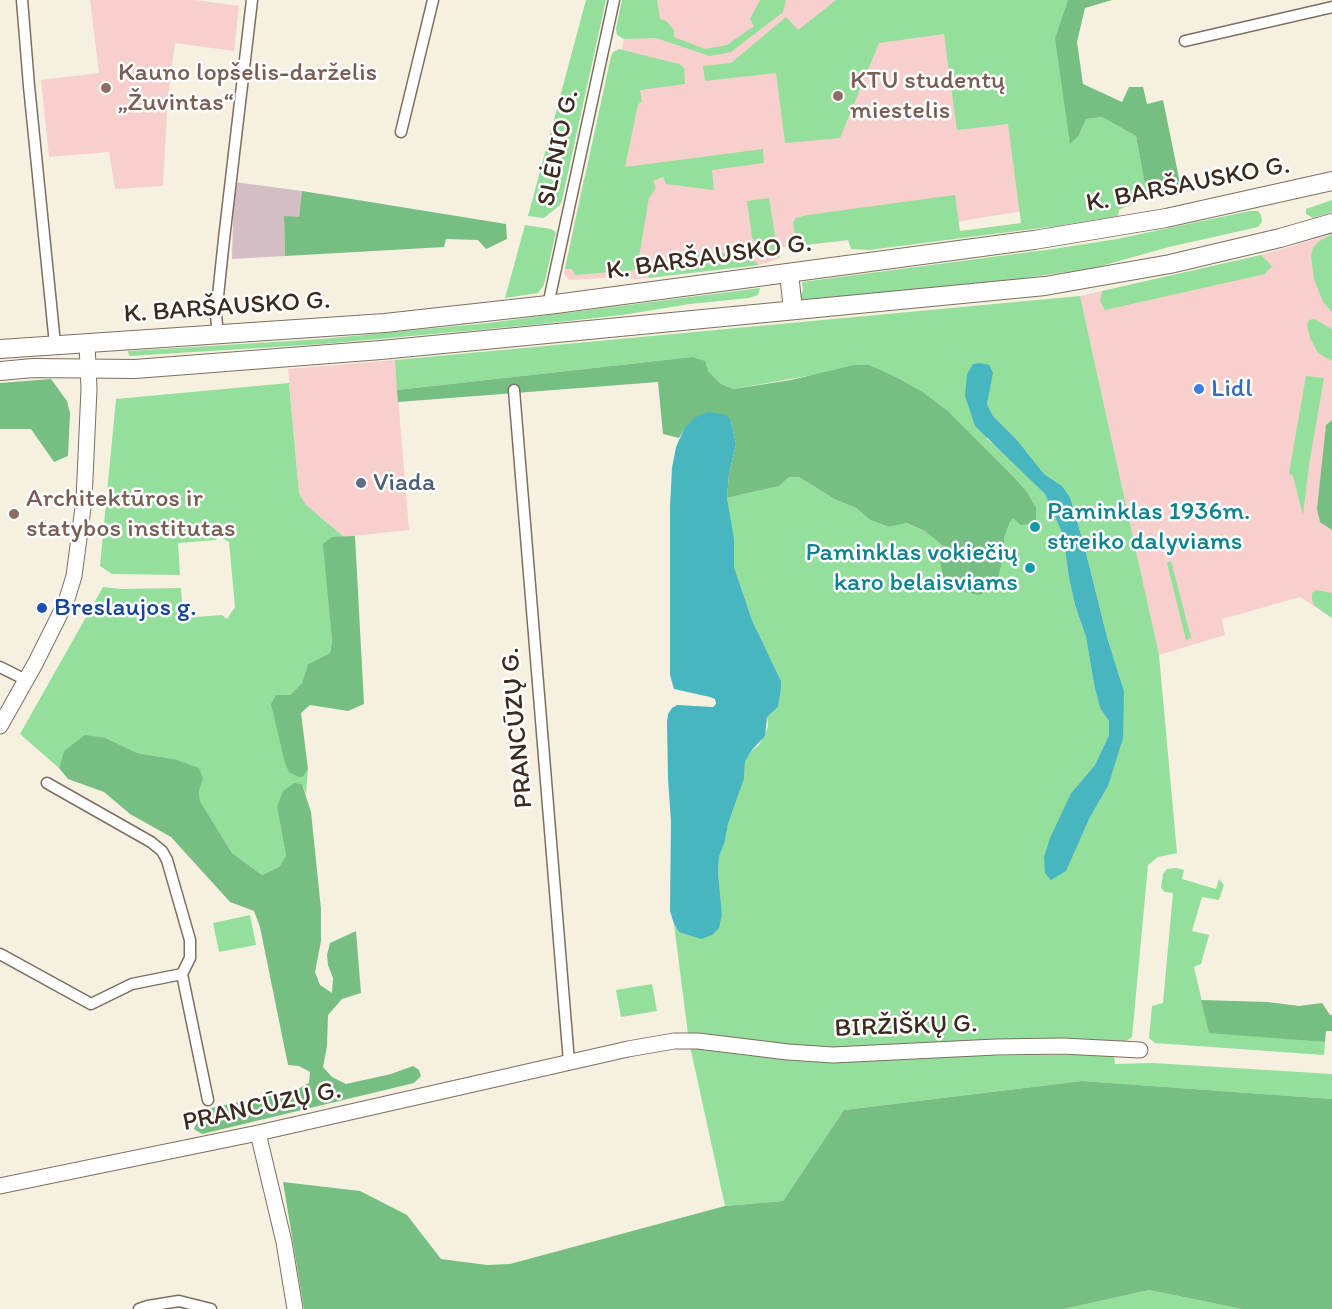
<!DOCTYPE html>
<meta charset="utf-8">
<style>
body{margin:0}
canvas{display:block;background:#f6f0e0}
</style>
<canvas width="1332" height="1309"></canvas>
<script>
const ctx = document.querySelector('canvas').getContext('2d');
ctx.lineJoin = 'round';
function fillPath(path, color) { ctx.fillStyle = color; ctx.fill(path, 'evenodd'); }
const toPath = rows => new Path2D(rows.map(r => 'M' + r).join(''));
function strokePath(path, color, width, dash) { ctx.strokeStyle = color; ctx.lineWidth = width; ctx.lineCap = dash ? 'butt' : 'round'; ctx.setLineDash(dash || []); ctx.stroke(path); }
function write(font, color, halo, rows, align = 'center') {
  ctx.font = font + ' Itim,sans-serif'; ctx.lineWidth = 5; ctx.setLineDash([]); ctx.textBaseline = 'middle'; ctx.strokeStyle = halo; ctx.fillStyle = color; for (const [text, x, y, turn = 0] of rows) {
    ctx.save(); ctx.translate(x, y); ctx.rotate((+turn || 0) * Math.PI / 180); ctx.textAlign = isNaN(turn) ? turn : align; if (halo) ctx.strokeText(text, 0, 0); ctx.fillText(text, 0, 0); ctx.restore();
  }
}
fillPath(toPath([
 [90,0,195,0,239,6,234,51,175,43,168,96,163,186,115,189,109,152,49,157,41,80,99,73],
 [632,0,1068,0,1055,38,1022,211,849,240,777,248,780,258,759,265,638,279,619,277,569,280,564,273,584,177,596,175],
 [1332,234,1332,618,1300,597,1222,619,1225,635,1159,655,1080,296,1261,255],
 [395,360,409,530,344,537,306,505,299,493,288,369]
]), '#f7d0ce');
fillPath(toPath([
 [234,182,302,191,299,218,284,216,285,256,232,259]
]), '#d2bec4');
fillPath(toPath([
 [586,0,606,0,562,200,560,205,544,218,528,216],
 [622,0,657,0,660,19,666,21,674,30,674,37,705,49,727,45,754,26,750,19,760,0,786,0,783,12,731,52,710,56,656,38,624,39,617,35,616,29],
 [836,0,1068,0,1055,38,1079,135,1086,119,1102,117,1136,136,1147,196,1119,210,1118,216,1056,226,869,250,851,249,848,240,796,246,793,222,796,218,807,215,955,195,960,231,1021,223,1008,124,957,130,944,34,879,43,840,138,785,143,776,73,705,81,703,66,731,63,786,17,798,30],
 [619,49,679,64,684,68,685,84,640,90,642,102,638,104,625,167,763,149,764,163,712,170,714,190,666,184,663,177,653,181,656,188,649,198,637,268,635,270,575,275,572,269,565,269,611,56,613,52],
 [769,198,777,248,780,258,764,253,758,249,752,237,747,201],
 [1332,200,1332,212,1313,218,1306,214,1306,209],
 [1250,211,1258,211,1261,215,1262,222,1258,227,1169,247,1094,268,1004,281,799,300,803,290,802,282,1053,249,1117,239],
 [525,225,551,229,556,232,544,285,538,293,505,298],
 [1332,234,1332,312,1323,302,1314,279,1311,256,1313,248,1318,242],
 [741,251,759,265,648,278,652,267,658,262,675,259,690,253,710,255],
 [1261,255,1272,266,1265,274,1105,310,1100,301,1102,291],
 [760,288,758,295,749,298,690,304,622,315,532,325,323,344,129,356,128,351,322,339,488,323],
 [1080,296,1159,655,1177,853,1158,857,1148,865,1132,1037,1126,1041,1055,1040,843,1049,799,1047,723,1036,688,1034,674,924,679,932,722,914,718,872,719,857,725,841,728,824,744,779,745,762,751,751,759,745,768,727,767,717,778,707,781,689,781,681,752,620,734,567,727,498,779,486,789,477,799,477,834,499,856,508,870,520,889,527,905,523,925,531,943,546,940,561,1004,552,1004,538,1010,522,1013,518,1028,524,1036,520,1036,507,1027,492,1014,477,948,411,923,392,896,377,868,365,734,389,721,384,692,357,397,390,395,360],
 [980,363,992,372,987,404,993,416,1017,440,1044,474,1062,486,1070,497,1084,545,1107,637,1124,691,1108,786,1089,819,1046,850,1071,793,1095,765,1109,735,1109,721,1100,707,1094,684,1086,637,1075,605,1069,578,1063,535,1045,494,1007,455,987,439],
 [1314,319,1332,329,1332,361,1318,353,1310,338,1307,325,1309,320],
 [1306,376,1324,378,1309,465,1303,515,1293,476,1289,473],
 [289,383,299,493,306,505,344,537,332,537,324,544,332,641,330,653,308,664,302,683,290,695,303,777,308,769,306,794,302,784,277,807,286,856,279,867,262,875,232,853,200,801,199,791,203,779,174,759,137,753,106,738,64,751,59,768,20,734,103,587,121,589,181,588,183,618,222,615,227,619,235,607,229,542,219,536,216,540,178,543,180,575,112,574,100,566,116,399],
 [1171,561,1191,638,1186,640,1167,563],
 [1317,590,1332,593,1332,618,1315,606,1312,600,1312,593],
 [1176,868,1184,870,1182,879,1216,889,1219,879,1224,885,1219,900,1202,897,1192,931,1209,935,1201,964,1194,967,1209,1032,1325,1042,1324,1055,1155,1043,1149,1038,1152,1006,1163,1003,1173,893,1165,892,1161,888,1163,874,1167,869],
 [250,915,256,945,219,952,213,923],
 [652,984,657,1011,621,1017,616,990],
 [690,1046,774,1058,835,1062,965,1056,1114,1054,1115,1064,1153,1063,1332,1074,1332,1099,1082,1081,844,1110,783,1201,725,1206],
 [1149,1290,1242,1309,1253,1309,1064,1309]
]), '#94df9b');
fillPath(toPath([
 [1068,0,1112,0,1085,8,1077,42,1083,84,1122,102,1129,87,1143,87,1147,104,1163,100,1181,188,1147,196,1136,136,1102,117,1086,119,1079,135,1070,144,1055,38],
 [302,191,506,224,507,239,486,249,478,240,446,239,444,247,285,256,284,216,299,217],
 [692,357,705,361,708,371,721,384,734,389,791,380,854,365,869,365,896,377,923,392,948,411,1014,477,1027,492,1036,507,1036,520,1028,524,1021,525,1013,518,1010,522,1004,538,1004,552,996,587,980,595,956,590,944,580,940,561,943,546,925,531,906,523,889,527,870,520,856,508,834,499,799,477,789,477,779,486,727,498,729,474,736,444,731,421,684,429,679,438,663,434,658,382,398,402,397,390],
 [51,379,67,401,70,413,68,456,54,462,31,429,0,429,0,383],
 [1332,420,1332,530,1320,522,1317,509,1326,425],
 [355,536,364,704,348,711,310,705,301,713,308,769,303,777,299,777,289,772,285,763,271,704,276,695,290,695,302,683,308,664,330,653,332,641,323,544,332,537],
 [85,735,106,738,137,753,174,759,199,768,203,779,199,791,200,801,232,853,262,875,279,867,286,856,277,807,283,791,294,783,302,784,311,812,321,909,321,941,315,972,320,985,332,993,333,978,328,965,327,955,330,943,356,931,361,993,342,999,328,1015,327,1046,323,1067,332,1077,346,1084,391,1074,413,1066,419,1070,421,1076,414,1083,202,1134,194,1129,201,1115,211,1108,296,1090,309,1083,310,1072,299,1066,288,1065,260,927,254,911,230,902,171,837,130,814,104,792,68,779,59,768,64,751],
 [1201,1000,1268,1002,1299,1006,1322,1003,1330,1015,1332,1015,1332,1031,1326,1031,1325,1042,1209,1033],
 [1082,1081,1332,1099,1332,1309,1242,1309,1149,1290,1064,1309,304,1309,283,1182,360,1191,407,1215,441,1259,487,1265,510,1264,725,1206,783,1201,844,1110]
]), '#77be83');
fillPath(toPath([
 [980,363,989,365,993,373,987,404,993,416,1017,440,1044,474,1062,486,1070,497,1084,545,1107,637,1124,691,1123,738,1108,786,1089,819,1066,871,1051,880,1045,873,1044,857,1050,838,1071,793,1095,765,1109,735,1109,721,1100,708,1094,684,1086,637,1075,605,1069,578,1063,535,1045,494,975,426,965,396,967,374,973,364],
 [708,412,727,415,731,421,736,444,729,474,727,498,734,539,734,567,752,620,781,681,781,689,778,707,767,717,765,736,751,751,745,762,744,779,728,824,725,841,719,857,718,872,722,914,719,928,712,935,701,939,679,932,674,924,670,911,671,821,668,779,667,722,668,714,672,708,677,705,713,707,716,704,715,699,710,697,674,689,670,675,670,507,672,468,676,447,684,429,694,418]
]), '#48b6c1');
const street = toPath([
 [22,0,29,86,55,344],
 [1185,41,1332,7],
 [401,132,433,0],
 [548,305,614,0],
 [218,335,216,315,224,239,252,0],
 [514,390,569,1062],
 [0,667,26,680],
 [0,954,91,1004,132,984,182,974,190,958,190,940,167,860,162,851,151,842,47,783],
 [182,974,208,1100],
 [139,1309,148,1306,179,1301,211,1309]
]);
const secondary = toPath([
 [0,726,35,664,66,602,74,576,84,500,89,389,87,343],
 [258,1133,284,1242,295,1309],
 [0,1186,258,1133,628,1049,674,1041,698,1041,788,1052,833,1055,996,1047,1063,1046,1140,1050]
]);
const primary = toPath([
 [789,273,793,310],
 [0,349,385,323,548,305,1034,240,1166,218,1332,181],
 [0,371,33,368,135,369,381,350,1045,286,1170,264,1280,238,1332,223]
]);
strokePath(street, '#7c6f62', 13);
strokePath(secondary, '#7c6f62', 17);
strokePath(primary, '#7c6f62', 20);
strokePath(street, '#fff', 10);
strokePath(secondary, '#fff', 15);
strokePath(primary, '#fff', 18);
for (const [x, y, r, color] of [
 [106,88,6,"#8d6e63"],
 [838,96,6,"#8d6e63"],
 [1199,389,6,"#3f7fe0"],
 [361,483,6,"#5c6f8a"],
 [14,514,6,"#8d6e63"],
 [1035,527,6,"#0f9aa8"],
 [1030,568,6,"#0f9aa8"],
 [42,608,6,"#1a4fb4"]
]) { const dot = new Path2D(); dot.arc(x, y, r, 0, 2 * Math.PI); ctx.fillStyle = color; ctx.fill(dot); strokePath(dot, '#fff', 2); }
write('26px', '#785e54', '#fff', [
 ["Kauno lopšelis-darželis",118,73],
 ["„Žuvintas“",118,103],
 ["KTU studentų",850,81],
 ["miestelis",850,111],
 ["Architektūros ir",26,499],
 ["statybos institutas",26,529]
], 'left');
write('26px', '#3b2a1e', '#fff', [
 ["SLĖNIO G.",559,148,-78],
 ["K. BARŠAUSKO G.",1188,185,-11],
 ["K. BARŠAUSKO G.",709,258,-8],
 ["K. BARŠAUSKO G.",227,308,-4],
 ["PRANCŪZŲ G.",518,728,-95],
 ["BIRŽIŠKŲ G.",906,1027,-2],
 ["PRANCŪZŲ G.",262,1107,-12]
]);
write('26px', '#366cbe', '#fff', [
 ["Lidl",1211,389]
], 'left');
write('26px', '#4e5e75', '#fff', [
 ["Viada",373,483]
], 'left');
write('26px', '#0d838f', '#fff', [
 ["Paminklas 1936m.",1047,512],
 ["streiko dalyviams",1047,542],
 ["Paminklas vokiečių",1018,553,"right"],
 ["karo belaisviams",1018,583,"right"]
], 'left');
write('26px', '#164399', '#fff', [
 ["Breslaujos g.",54,608]
], 'left');
</script>
